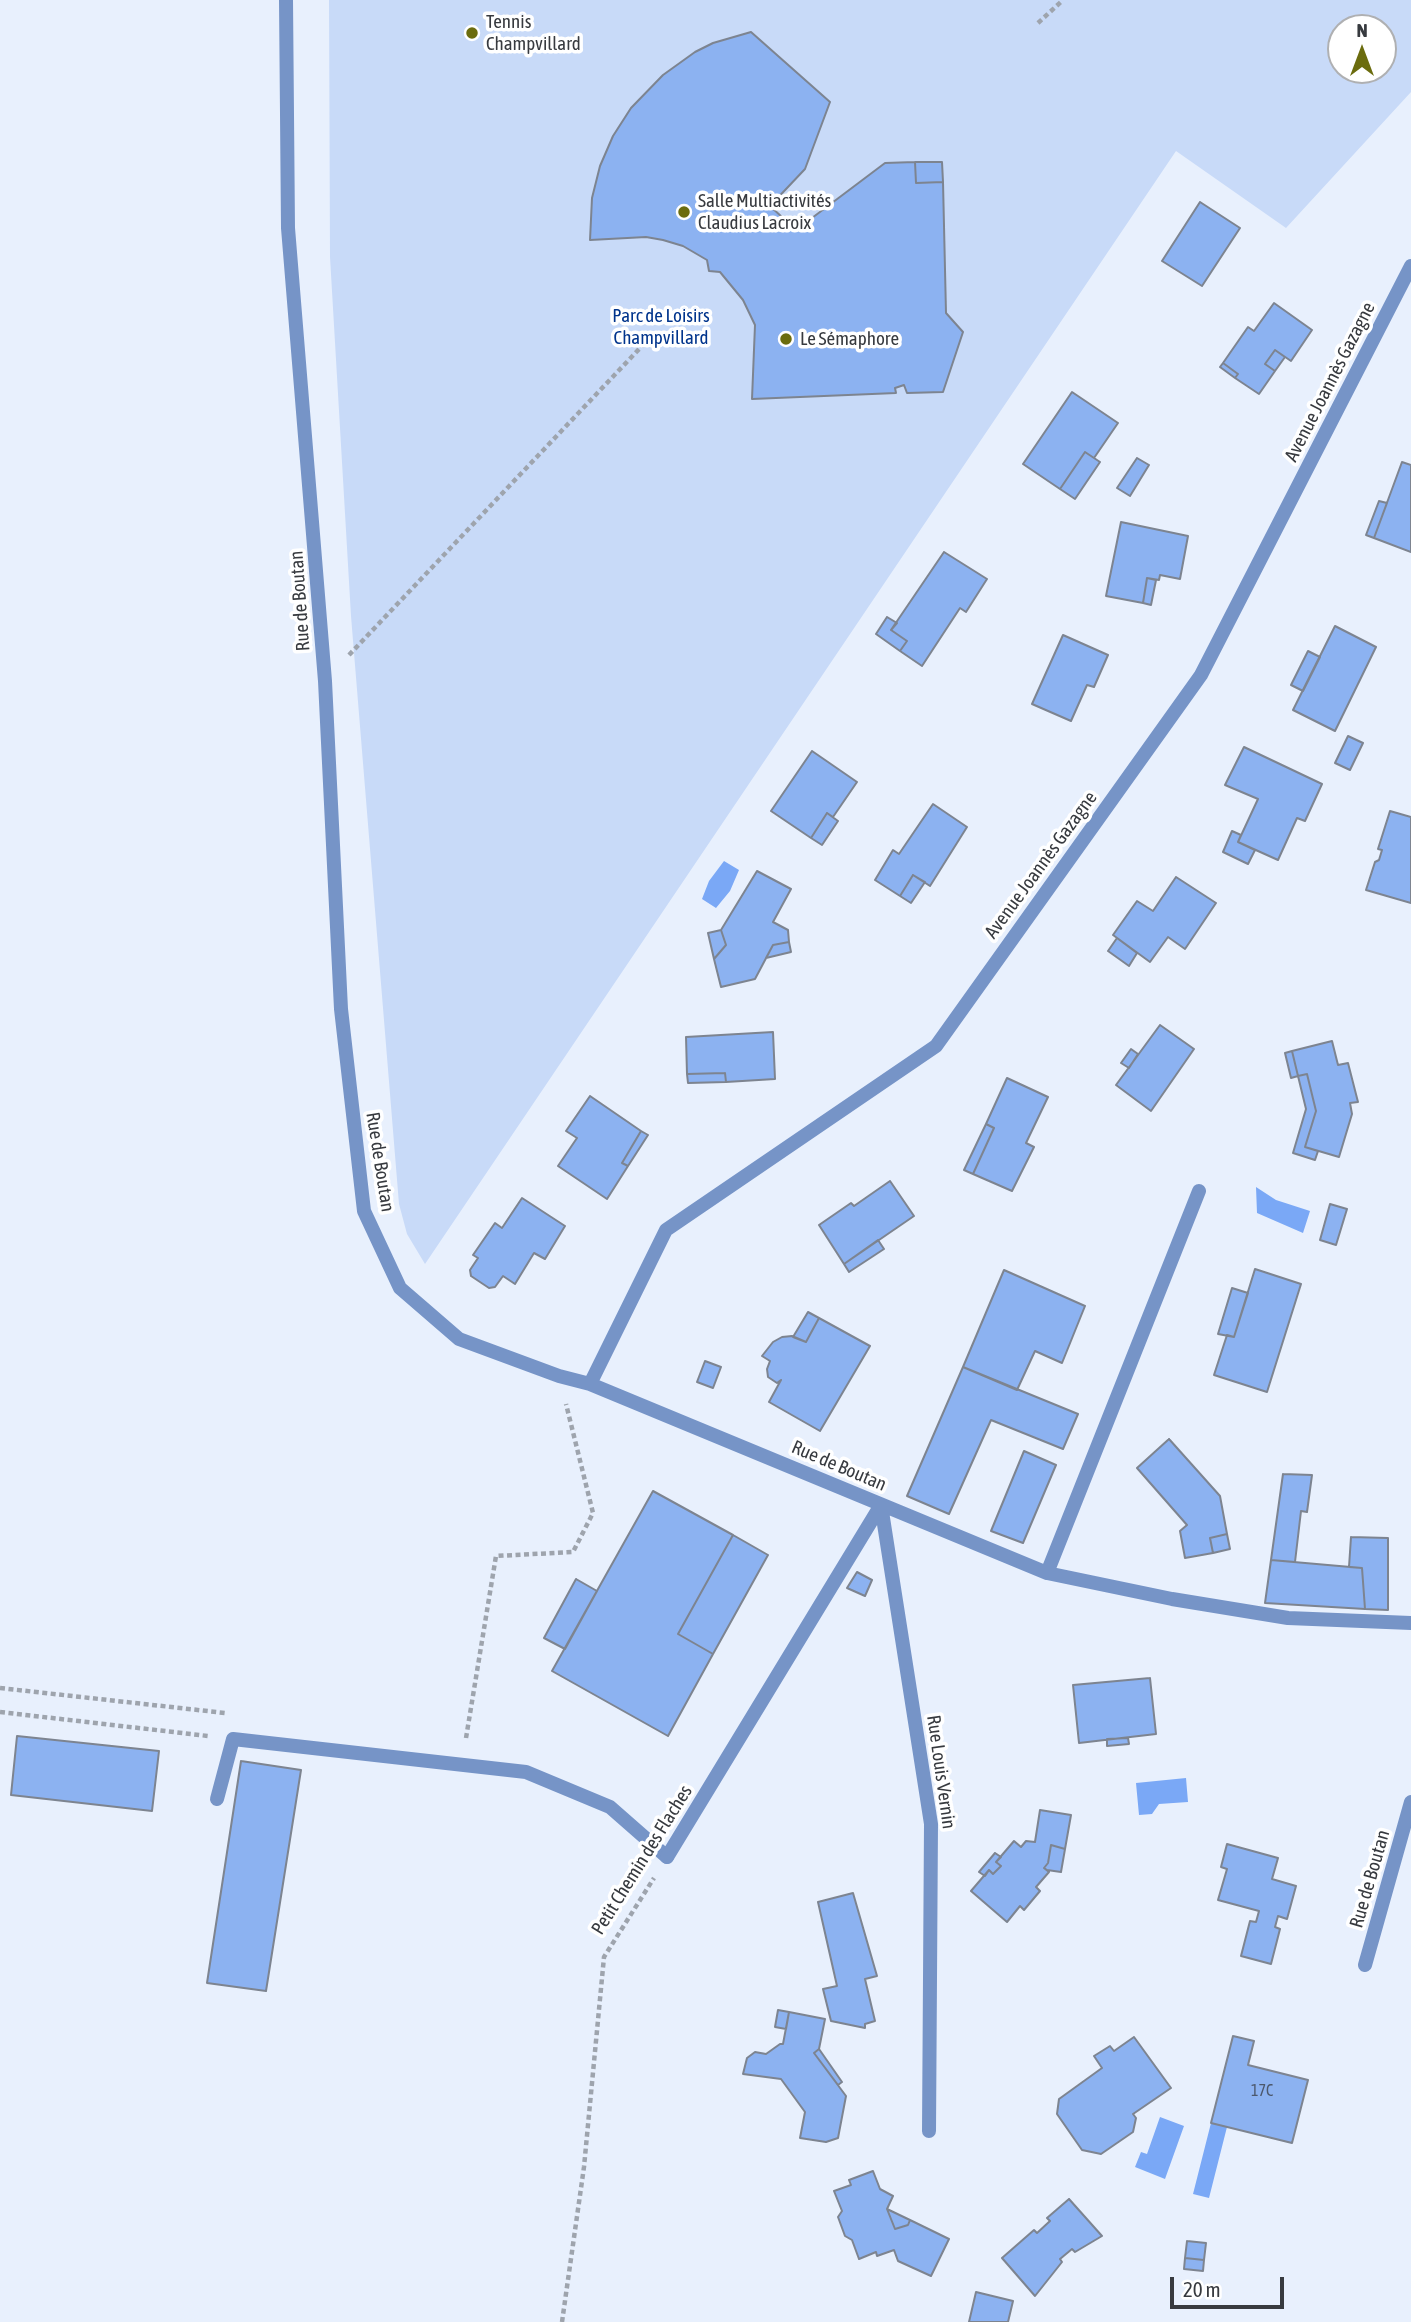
<!DOCTYPE html>
<meta charset="utf-8">
<style>
body{margin:0}
#map{position:relative;width:1411px;height:2322px;overflow:hidden;background:#e8f0fd;font-family:"Asap Condensed",sans-serif}
canvas{display:block}
.north{position:absolute;left:1327px;top:14px;width:70px;height:70px;box-sizing:border-box;background:#fff;border:2px solid #afb0b2;border-radius:50%;rotate:0deg;font-size:19px;font-weight:700;line-height:28px;text-align:center;color:#373a3f}
.north::after{content:'';display:block;margin:auto;width:24px;height:32px;background:#6b6c0e;clip-path:polygon(50% 0,100% 100%,50% 72%,0 100%)}
.scale{position:absolute;left:1170px;top:2277px;width:114px;height:32px;box-sizing:border-box;border:4px solid #373a3f;border-top:0;padding-left:9px;font-size:21px;line-height:24px;white-space:nowrap;color:#373a3f;-webkit-text-stroke:5px #fff;paint-order:stroke}
</style>
<div id="map">
<canvas width="1411" height="2322"></canvas>
<div class="north">N</div>
<div class="scale">20 m</div>
</div>
<script>
const ctx = document.querySelector('canvas').getContext('2d');
ctx.lineJoin = 'round';
function fillPath(path, color) { ctx.fillStyle = color; ctx.fill(path, 'evenodd'); }
const toPath = rows => new Path2D(rows.map(r => 'M' + r).join(''));
function strokePath(path, color, width, dash) { ctx.strokeStyle = color; ctx.lineWidth = width; ctx.lineCap = dash ? 'butt' : 'round'; ctx.setLineDash(dash || []); ctx.stroke(path); }
function write(font, color, halo, rows, align = 'center') {
  ctx.font = font + ' "Asap Condensed",sans-serif'; ctx.lineWidth = 7; ctx.setLineDash([]); ctx.textBaseline = 'middle'; ctx.strokeStyle = halo; ctx.fillStyle = color; for (const [text, x, y, turn = 0] of rows) {
    ctx.save(); ctx.translate(x, y); ctx.rotate((+turn || 0) * Math.PI / 180); ctx.textAlign = isNaN(turn) ? turn : align; if (halo) ctx.strokeText(text, 0, 0); ctx.fillText(text, 0, 0); ctx.restore();
  }
}
fillPath(toPath([
 [329,0,1411,0,1411,92,1286,228,1176,151,425,1264,407,1234,399,1204,351,616,330,257],
 [1341,28,1383,28,1383,70,1341,70]
]), '#c8daf8');
fillPath(toPath([
 [724,861,739,870,730,891,716,908,702,899,709,881],
 [1256,1187,1276,1200,1310,1211,1303,1233,1257,1213],
 [1186,1778,1188,1802,1159,1804,1152,1814,1139,1815,1136,1783],
 [1160,2117,1184,2126,1165,2179,1135,2167,1141,2152,1147,2154],
 [1211,2123,1227,2127,1209,2198,1193,2194]
]), '#7aa8f6');
const building = toPath([
 [751,32,830,102,805,169,770,206,796,230,885,163,915,162,916,183,943,182,946,313,963,332,943,392,907,393,904,385,895,388,896,393,752,399,755,325,743,300,720,272,709,271,707,260,683,246,663,240,646,237,590,240,592,198,600,166,613,136,631,108,663,75,695,52,713,43,751,32],
 [915,162,942,162,943,182,916,183,915,162],
 [1200,202,1240,228,1202,286,1162,261,1200,202],
 [1274,303,1312,330,1291,361,1275,350,1265,364,1275,371,1259,394,1235,378,1238,374,1223,363,1248,327,1254,331,1274,303],
 [1275,350,1285,357,1275,371,1265,364,1275,350],
 [1223,363,1238,374,1235,378,1220,367,1223,363],
 [1072,392,1118,423,1094,458,1085,452,1060,489,1023,464,1072,392],
 [1085,452,1100,462,1075,499,1060,489,1085,452],
 [1137,458,1149,465,1130,496,1117,488,1137,458],
 [1402,462,1411,465,1411,552,1374,538,1402,462],
 [1379,501,1387,503,1374,538,1366,535,1379,501],
 [1121,522,1188,536,1180,579,1160,575,1159,580,1147,578,1143,603,1106,596,1121,522],
 [944,552,987,579,966,612,960,608,922,666,900,651,907,641,891,630,944,552],
 [1147,578,1156,580,1151,605,1143,603,1147,578],
 [887,617,897,623,891,630,907,641,900,651,876,634,887,617],
 [1335,626,1376,647,1335,731,1293,710,1335,626],
 [1063,635,1108,655,1094,687,1087,685,1071,721,1032,704,1063,635],
 [1308,651,1320,657,1303,691,1291,685,1308,651],
 [1348,736,1363,743,1350,770,1335,763,1348,736],
 [1244,747,1322,784,1305,821,1297,818,1278,860,1238,842,1258,799,1225,785,1244,747],
 [812,751,857,782,833,817,827,813,811,838,771,811,812,751],
 [933,804,967,827,930,886,913,875,900,896,875,880,893,850,899,854,933,804],
 [1390,811,1411,817,1411,903,1366,890,1375,862,1379,860,1382,850,1378,849,1390,811],
 [827,813,838,821,822,845,811,838,827,813],
 [1232,831,1241,835,1238,842,1255,850,1248,864,1223,852,1232,831],
 [757,871,791,889,773,922,788,930,789,942,773,945,755,979,721,987,714,959,726,945,721,930,757,871],
 [913,875,925,882,911,903,900,896,913,875],
 [1176,877,1216,903,1185,949,1168,937,1150,962,1113,935,1137,901,1153,911,1176,877],
 [721,930,726,945,714,959,708,933,721,930],
 [1117,938,1137,953,1129,966,1108,951,1117,938],
 [789,942,791,952,766,958,773,945,789,942],
 [1160,1025,1194,1049,1151,1111,1116,1085,1160,1025],
 [773,1032,775,1079,726,1082,725,1073,687,1074,686,1037,773,1032],
 [1332,1041,1338,1065,1348,1063,1358,1102,1350,1103,1352,1114,1339,1157,1305,1147,1316,1111,1307,1074,1298,1076,1292,1051,1332,1041],
 [1131,1049,1138,1054,1129,1068,1121,1063,1131,1049],
 [1292,1051,1298,1076,1291,1078,1285,1053,1292,1051],
 [725,1073,726,1082,688,1083,687,1074,725,1073],
 [1307,1074,1316,1111,1305,1147,1318,1151,1315,1160,1293,1153,1306,1109,1298,1076,1307,1074],
 [1007,1078,1048,1097,1026,1143,1034,1147,1012,1191,973,1174,994,1128,986,1124,1007,1078],
 [590,1096,641,1131,622,1163,628,1166,607,1199,558,1166,577,1138,566,1131,590,1096],
 [986,1124,994,1128,973,1174,964,1170,986,1124],
 [641,1131,648,1135,628,1166,622,1163,641,1131],
 [890,1181,914,1216,844,1264,819,1225,851,1203,854,1206,890,1181],
 [522,1198,565,1226,545,1259,534,1253,515,1284,503,1276,495,1287,489,1288,471,1276,470,1270,478,1258,473,1255,495,1223,502,1228,522,1198],
 [1330,1204,1347,1209,1336,1245,1320,1240,1330,1204],
 [878,1240,884,1249,849,1272,844,1264,878,1240],
 [1255,1269,1301,1284,1267,1392,1214,1375,1227,1335,1234,1337,1255,1269],
 [1004,1270,1085,1306,1062,1363,1035,1351,1017,1390,963,1367,1004,1270],
 [1232,1288,1248,1293,1234,1337,1218,1334,1232,1288],
 [808,1312,819,1318,806,1342,793,1337,808,1312],
 [819,1318,870,1346,820,1431,769,1402,781,1380,777,1383,768,1377,767,1369,770,1361,762,1356,773,1342,782,1337,792,1336,806,1342,819,1318],
 [705,1361,721,1367,713,1388,697,1382,705,1361],
 [963,1367,1078,1414,1063,1449,991,1420,949,1514,907,1496,963,1367],
 [1169,1439,1220,1496,1227,1534,1210,1538,1213,1553,1185,1558,1180,1531,1187,1525,1137,1468,1169,1439],
 [1024,1451,1056,1465,1023,1543,991,1531,1024,1451],
 [1283,1474,1312,1475,1307,1512,1301,1511,1295,1562,1271,1560,1283,1474],
 [653,1491,733,1535,678,1634,713,1654,668,1736,552,1671,653,1491],
 [1227,1534,1230,1549,1213,1553,1210,1538,1227,1534],
 [733,1535,768,1555,713,1654,678,1634,733,1535],
 [1351,1537,1388,1538,1388,1610,1365,1609,1362,1568,1349,1567,1351,1537],
 [1271,1560,1362,1568,1365,1609,1265,1603,1271,1560],
 [857,1572,872,1580,865,1596,847,1588,857,1572],
 [576,1579,597,1591,565,1649,544,1638,576,1579],
 [1150,1678,1156,1734,1079,1743,1073,1685,1150,1678],
 [17,1736,159,1751,152,1811,11,1795,17,1736],
 [1128,1738,1129,1744,1107,1746,1107,1739,1128,1738],
 [241,1761,301,1770,266,1991,207,1983,241,1761],
 [1040,1810,1071,1815,1065,1849,1051,1845,1048,1863,1044,1868,1049,1872,1036,1887,1040,1891,1024,1910,1020,1906,1007,1922,971,1891,989,1870,993,1874,1001,1866,996,1862,1014,1841,1021,1847,1026,1841,1035,1842,1040,1810],
 [1227,1844,1278,1858,1272,1879,1296,1886,1287,1919,1278,1916,1275,1927,1280,1929,1271,1964,1241,1956,1250,1921,1256,1922,1259,1911,1218,1900,1227,1869,1221,1867,1227,1844],
 [1051,1845,1065,1849,1061,1872,1047,1870,1044,1868,1048,1863,1051,1845],
 [995,1853,1001,1857,996,1862,1001,1866,993,1874,989,1870,985,1876,979,1872,995,1853],
 [853,1893,877,1976,865,1979,875,2021,865,2024,865,2028,831,2021,823,1989,837,1986,818,1902,853,1893],
 [778,2010,789,2012,786,2029,775,2027,778,2010],
 [789,2012,825,2019,819,2049,814,2053,846,2096,838,2138,826,2142,800,2138,805,2112,781,2079,743,2074,747,2058,755,2052,766,2054,780,2044,783,2044,789,2012],
 [1233,2036,1254,2041,1248,2065,1308,2080,1292,2143,1211,2123,1233,2036],
 [1134,2037,1171,2088,1133,2114,1136,2118,1133,2132,1101,2154,1082,2150,1057,2114,1059,2099,1102,2068,1094,2056,1110,2046,1114,2051,1134,2037],
 [819,2049,842,2082,838,2085,814,2053,819,2049],
 [873,2171,880,2189,893,2196,887,2209,895,2229,908,2225,910,2220,949,2239,931,2276,898,2261,894,2250,877,2256,876,2252,859,2259,852,2240,845,2236,838,2217,842,2211,834,2191,851,2185,849,2180,873,2171],
 [1069,2199,1102,2236,1075,2252,1072,2249,1060,2259,1062,2262,1035,2296,1002,2258,1034,2230,1037,2233,1050,2221,1047,2218,1069,2199],
 [887,2209,910,2220,908,2225,895,2229,887,2209],
 [1187,2241,1206,2243,1204,2260,1185,2258,1187,2241],
 [1185,2258,1204,2260,1203,2271,1184,2269,1185,2258],
 [976,2292,1013,2301,1008,2322,969,2322,976,2292]
]);
fillPath(building, '#8cb2f1');
strokePath(building, '#7d8490', 2);
strokePath(toPath([
 [1038,23,1063,0],
 [349,655,642,346],
 [0,1688,225,1713],
 [0,1712,208,1736],
 [466,1738,496,1556,573,1552,593,1513,566,1404],
 [562,2322,584,2167,604,1957,654,1878]
]), '#9ea4ad', 4.5, [5, 3.5]);
strokePath(toPath([
 [217,1799,233,1739,526,1772,610,1807,667,1857]
]), '#7694c7', 14);
strokePath(toPath([
 [286,0,288,228,325,681,341,1009,364,1211,400,1288,459,1339,559,1376,590,1384,1047,1573,1172,1599,1288,1618,1411,1623],
 [590,1384,666,1230,936,1046,1201,675,1411,266],
 [881,1505,931,1824,929,2131],
 [1047,1573,1199,1191],
 [667,1857,881,1505],
 [1365,1965,1411,1802]
]), '#7694c7', 14);
for (const [x, y, r, color] of [
 [472,33,7,"#6b6c0e"],
 [684,212,7,"#6b6c0e"],
 [786,339,7,"#6b6c0e"]
]) { const dot = new Path2D(); dot.arc(x, y, r, 0, 2 * Math.PI); ctx.fillStyle = color; ctx.fill(dot); strokePath(dot, '#fff', 2.5); }
write('16px', '#4c586c', null, [
 ["17C",1262,2091]
]);
write('19px', '#373a3f', '#fff', [
 ["Tennis",486,22],
 ["Champvillard",486,44],
 ["Salle Multiactivités",698,201],
 ["Claudius Lacroix",698,223],
 ["Le Sémaphore",800,339]
], 'left');
write('19px', '#00348c', '#fff', [
 ["Parc de Loisirs",661,316],
 ["Champvillard",661,338]
]);
write('19px', '#373a3f', '#fff', [
 ["Avenue Joannès Gazagne",1330,382,-63],
 ["Rue de Boutan",300,601,-94],
 ["Avenue Joannès Gazagne",1041,865,-54],
 ["Rue de Boutan",380,1162,81],
 ["Rue de Boutan",839,1466,23],
 ["Rue Louis Vernin",941,1772,82],
 ["Petit Chemin des Flaches",642,1860,-58],
 ["Rue de Boutan",1370,1879,-74]
]);
</script>
